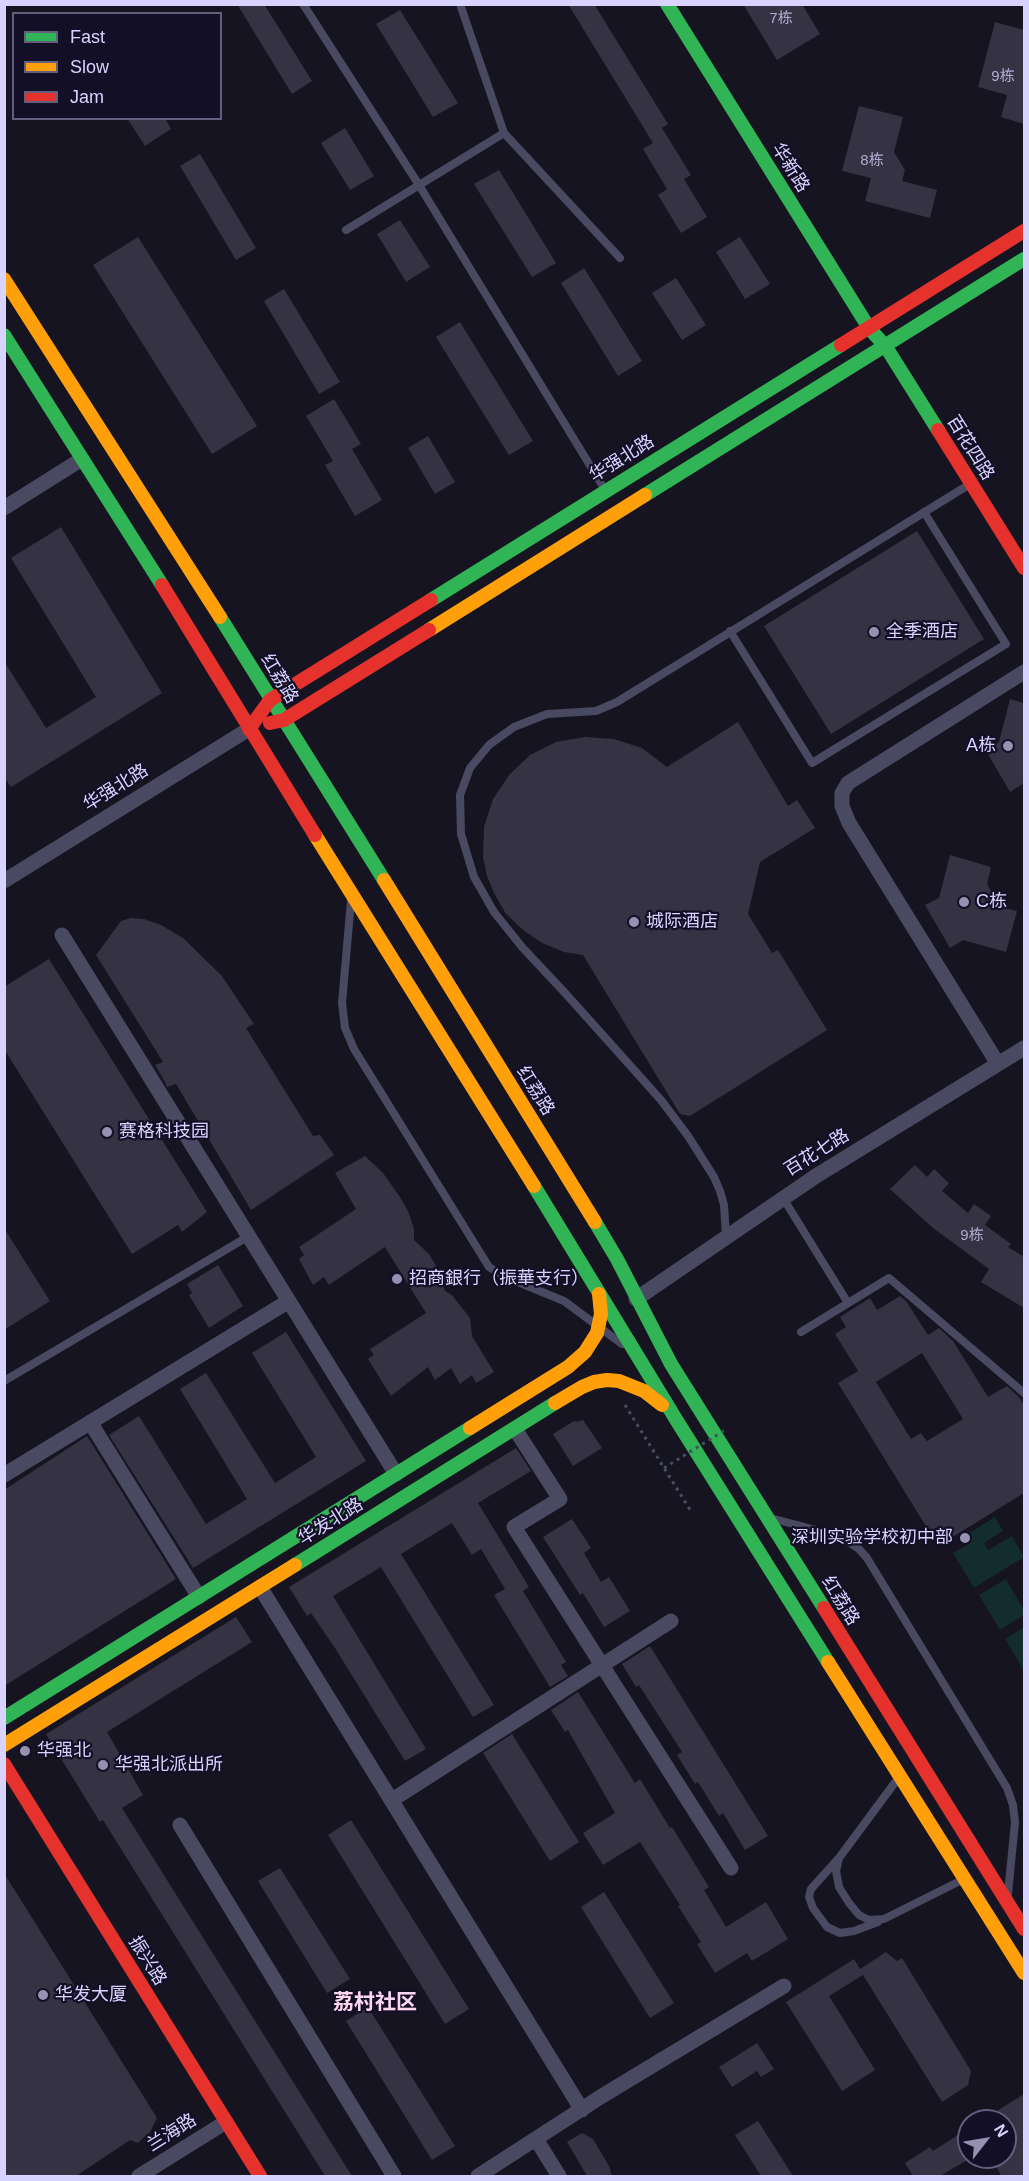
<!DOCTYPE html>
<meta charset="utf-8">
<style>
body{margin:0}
#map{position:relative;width:1029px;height:2181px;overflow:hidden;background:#161421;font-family:Helvetica,sans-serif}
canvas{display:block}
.frame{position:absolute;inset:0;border:6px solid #d9d4ff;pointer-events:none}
.legend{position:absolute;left:12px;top:12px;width:210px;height:108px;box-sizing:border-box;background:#130f26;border:2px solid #625e7d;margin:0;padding:8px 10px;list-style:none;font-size:18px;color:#d9d4ff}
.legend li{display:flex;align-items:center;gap:12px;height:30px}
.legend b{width:30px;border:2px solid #625e7d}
.north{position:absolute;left:957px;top:2109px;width:60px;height:60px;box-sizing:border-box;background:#130f26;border:2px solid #625e7d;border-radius:50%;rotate:59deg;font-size:16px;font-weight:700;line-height:24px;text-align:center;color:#d9d4ff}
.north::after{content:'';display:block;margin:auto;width:21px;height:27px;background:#9591b1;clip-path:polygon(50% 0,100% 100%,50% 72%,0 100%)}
</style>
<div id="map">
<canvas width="1029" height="2181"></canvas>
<div class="frame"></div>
<ul class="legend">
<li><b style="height:8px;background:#30b455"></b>Fast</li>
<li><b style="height:8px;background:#ff9f0a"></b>Slow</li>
<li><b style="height:8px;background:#e5322d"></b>Jam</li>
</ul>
<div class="north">N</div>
</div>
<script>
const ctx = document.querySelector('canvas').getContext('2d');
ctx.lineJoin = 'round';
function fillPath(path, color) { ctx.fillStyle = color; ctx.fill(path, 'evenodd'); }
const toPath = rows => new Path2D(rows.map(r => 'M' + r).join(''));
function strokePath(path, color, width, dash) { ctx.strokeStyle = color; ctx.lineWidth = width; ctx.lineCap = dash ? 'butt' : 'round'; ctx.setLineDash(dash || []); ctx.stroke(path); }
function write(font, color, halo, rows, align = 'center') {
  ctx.font = font + ' Helvetica,"Noto Sans SC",sans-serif'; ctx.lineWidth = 4.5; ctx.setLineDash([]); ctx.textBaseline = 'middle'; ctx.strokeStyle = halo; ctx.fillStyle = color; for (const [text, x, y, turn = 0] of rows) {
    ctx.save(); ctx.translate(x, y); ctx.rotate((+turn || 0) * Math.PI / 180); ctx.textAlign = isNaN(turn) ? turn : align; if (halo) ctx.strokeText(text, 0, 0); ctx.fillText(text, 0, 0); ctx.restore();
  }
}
fillPath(toPath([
 [995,1517,1003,1531,984,1543,988,1550,1012,1536,1024,1557,974,1588,953,1553,967,1545,963,1537],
 [1006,1579,1024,1610,1024,1615,1000,1630,979,1595],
 [1024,1627,1024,1671,1005,1639]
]), '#132c2d');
fillPath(toPath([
 [237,4,264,4,312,81,292,94],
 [568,4,594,4,668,124,662,128,691,175,684,179,707,217,681,233,658,195,667,189,643,149,653,143],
 [743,4,802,4,820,34,777,60],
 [400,10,458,103,433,117,376,24],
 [995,22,1024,30,1024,124,1001,117,1007,95,978,87],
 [859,106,903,117,894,152,905,170,902,181,937,190,930,218,865,201,871,178,842,171],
 [127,118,165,118,171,129,145,146],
 [345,128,374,176,350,190,321,143],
 [200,154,256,248,236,260,180,166],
 [499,170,556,263,532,277,474,184],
 [400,220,430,267,406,282,377,234],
 [138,237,257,426,212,454,93,265],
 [740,237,770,284,745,299,716,252],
 [584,268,642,361,618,376,561,283],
 [676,278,706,325,682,340,652,293],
 [284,289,340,382,319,394,264,301],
 [460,322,533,441,509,455,436,337],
 [334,399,361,444,352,449,382,500,355,516,325,465,333,461,306,416],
 [428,436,455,482,435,494,408,448],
 [61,527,162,693,11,787,4,777,4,661,46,728,96,697,11,558],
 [917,531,984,639,831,734,764,626],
 [1010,699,1024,703,1024,783,1010,792,985,749,999,742],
 [738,722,788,806,797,800,815,828,760,862,748,914,772,953,778,950,827,1030,690,1116,680,1114,583,955,564,952,542,943,523,930,506,914,494,893,487,876,483,857,484,827,493,799,509,775,530,755,556,742,585,737,614,739,642,748,667,767],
 [950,855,991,867,987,884,1000,907,1017,911,1006,952,963,940,950,948,925,905,939,898],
 [131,918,144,919,161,925,183,938,222,976,254,1024,246,1028,313,1136,320,1135,334,1155,251,1210,176,1084,167,1087,166,1084,155,1065,163,1062,96,955,121,921],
 [49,959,207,1212,182,1232,178,1225,132,1254,4,1049,4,987],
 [365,1156,383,1173,400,1197,408,1211,414,1229,414,1240,429,1254,438,1269,445,1291,452,1295,470,1318,472,1336,494,1372,476,1383,472,1375,460,1384,451,1368,435,1380,428,1367,391,1396,368,1359,374,1355,370,1349,426,1313,385,1247,329,1285,324,1277,313,1285,299,1259,304,1255,299,1247,356,1209,335,1173],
 [915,1165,927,1177,934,1169,949,1183,942,1191,968,1213,974,1204,991,1216,985,1225,1011,1244,1008,1247,1024,1257,1024,1308,981,1282,989,1269,933,1228,890,1189],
 [4,1228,50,1301,4,1330],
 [218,1265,243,1306,209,1328,189,1295,192,1293,187,1284],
 [900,1296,906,1301,928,1335,939,1328,953,1341,988,1397,1007,1386,1019,1397,1024,1405,1024,1493,938,1546,838,1383,858,1371,835,1334,846,1327,840,1317,870,1298,877,1310],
 [922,1353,963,1419,927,1441,921,1433,911,1439,876,1382],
 [286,1332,366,1461,193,1568,109,1435,139,1416,206,1524,247,1499,180,1389,206,1373,275,1483,316,1457,252,1353],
 [583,1420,602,1448,573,1466,553,1434,574,1421,577,1422],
 [87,1436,176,1579,4,1686,4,1490],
 [516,1448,531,1471,478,1503,529,1587,523,1591,566,1662,561,1665,568,1676,550,1687,494,1595,505,1589,481,1549,472,1555,452,1523,401,1554,494,1705,473,1717,381,1567,333,1596,426,1749,405,1761,335,1648,311,1613,307,1616,289,1587],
 [572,1519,591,1548,584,1553,601,1582,609,1577,630,1611,604,1627,583,1593,580,1595,543,1537],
 [236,1617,252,1642,107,1732,143,1795,122,1808,352,2176,325,2176,103,1820,100,1822,46,1734],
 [650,1646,768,1836,745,1850,723,1813,719,1816,698,1782,695,1784,677,1755,682,1752,639,1685,636,1687,622,1664],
 [578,1692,635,1783,640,1779,670,1828,672,1827,709,1887,704,1890,726,1927,766,1902,788,1939,752,1961,747,1953,715,1973,697,1944,701,1942,678,1906,680,1905,640,1842,603,1865,583,1833,615,1813,568,1730,565,1732,551,1710],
 [512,1734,579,1842,550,1861,483,1753],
 [351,1820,469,2009,445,2024,328,1835],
 [280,1868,350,1979,327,1993,258,1881],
 [4,1873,157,2118,150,2132,138,2143,130,2140,76,2176,4,2176],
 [604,1892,674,2003,650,2018,581,1907],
 [886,1952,897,1961,902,1958,971,2071,968,2085,942,2102,863,1975,829,1996,875,2070,842,2091,786,2002,854,1959,860,1969],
 [368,2007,455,2146,432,2160,346,2021],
 [757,2043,774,2069,761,2077,757,2071,732,2087,719,2067],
 [1024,2094,1024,2176,1001,2176,992,2157,1005,2157,1005,2121,981,2121],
 [758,2121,793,2176,761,2176,735,2135],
 [969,2128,969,2159,940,2176,913,2176,905,2163,930,2147,933,2151],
 [582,2133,593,2139,609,2166,612,2176,587,2176,567,2142]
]), '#343243');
strokePath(toPath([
 [625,1405,692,1513]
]), '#44505f', 3, [3, 4.5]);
strokePath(toPath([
 [303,4,419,185,605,490],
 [460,4,504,133,620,258],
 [346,230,504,133],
 [730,631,812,763,1006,644,924,512],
 [351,901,342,1003,345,1028,354,1049,489,1267,503,1276,564,1301,622,1344],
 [783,1198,848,1303],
 [726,1236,724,1205,720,1191,714,1177,688,1136,661,1100,566,994,522,947,494,912,474,877,461,834,460,795,470,768,489,745,514,727,547,714,596,711,617,702,970,484],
 [801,1332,889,1278,1024,1393],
 [4,1381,249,1236],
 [774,1519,839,1536,859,1549,867,1558,1007,1788,1013,1805,1015,1822,1008,1894],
 [899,1777,839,1858,836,1871,839,1887,849,1903,859,1915,869,1920,884,1919,964,1879],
 [838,1859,811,1889,809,1897,813,1908,827,1927,840,1933,854,1931,878,1922]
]), '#4a4962', 8);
strokePath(toPath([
 [4,508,82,459],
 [4,881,249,729],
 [62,935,396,1474],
 [998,1064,849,823,842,806,842,793,848,783,1024,672],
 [636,1299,816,1176,1024,1048],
 [90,1422,199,1597],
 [515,1429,560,1499,514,1527,731,1868],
 [4,1475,289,1301],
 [260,1587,582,2110],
 [392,1800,671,1621],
 [180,1825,394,2176],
 [536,2139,559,2176],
 [139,2176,226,2122],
 [478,2176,602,2096,784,1986]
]), '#4a4962', 15);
strokePath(toPath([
 [667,4,869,328,886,347,938,430],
 [4,335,162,585],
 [645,495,1024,259],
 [431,600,841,345],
 [220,617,384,880],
 [534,1186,677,1421,828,1662],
 [595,1222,617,1259,671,1364,824,1608],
 [295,1565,555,1403],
 [4,1718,470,1428]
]), '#30b455', 14);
strokePath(toPath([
 [4,279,220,617],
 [429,630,645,495],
 [315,835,534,1186],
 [384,880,595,1222],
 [555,1403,582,1387,594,1382,607,1380,619,1381,644,1391,662,1405],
 [470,1428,568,1367,585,1352,597,1333,601,1314,599,1294],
 [828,1662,1024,1973],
 [4,1745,295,1565]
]), '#ff9f0a', 14);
strokePath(toPath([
 [841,345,1024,231],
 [938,430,1024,568],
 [162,585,315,835],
 [270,723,284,720,429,630],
 [249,729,270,700,431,600],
 [824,1608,1024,1929],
 [4,1764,260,2176]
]), '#e5322d', 14);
strokePath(toPath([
 [664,1468,725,1430]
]), '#44505f', 3, [3, 4.5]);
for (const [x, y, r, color] of [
 [874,632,6,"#9591b1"],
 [1008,746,6,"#9591b1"],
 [964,902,6,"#9591b1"],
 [634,922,6,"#9591b1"],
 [107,1132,6,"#9591b1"],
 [397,1279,6,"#9591b1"],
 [965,1538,6,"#9591b1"],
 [25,1751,6,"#9591b1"],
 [103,1765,6,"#9591b1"],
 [43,1995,6,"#9591b1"]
]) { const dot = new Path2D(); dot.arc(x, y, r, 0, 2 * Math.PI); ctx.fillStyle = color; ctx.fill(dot); strokePath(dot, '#130f26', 2); }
write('15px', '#b0acd0', null, [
 ["7栋",781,19],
 ["9栋",1003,77],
 ["8栋",872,161],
 ["9栋",972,1236]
]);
write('18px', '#d9d4ff', '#130f26', [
 ["华新路",790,168,58],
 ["百花四路",970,448,58],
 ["华强北路",622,459,-32],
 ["红荔路",279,679,59],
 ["华强北路",116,788,-32],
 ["红荔路",535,1091,58],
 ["百花七路",817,1153,-32],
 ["华发北路",331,1522,-32],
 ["红荔路",840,1601,58],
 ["振兴路",147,1961,58],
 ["兰海路",172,2133,-32]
]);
write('18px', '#d9d4ff', '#130f26', [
 ["全季酒店",886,632],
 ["A栋",996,746,"right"],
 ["C栋",976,902],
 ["城际酒店",646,922],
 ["赛格科技园",119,1132],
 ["招商銀行（振華支行）",409,1279],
 ["深圳实验学校初中部",953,1538,"right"],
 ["华强北",37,1751],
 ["华强北派出所",115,1765],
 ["华发大厦",55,1995]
], 'left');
write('bold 21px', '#ffd6f0', '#130f26', [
 ["荔村社区",375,2003]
]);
</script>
